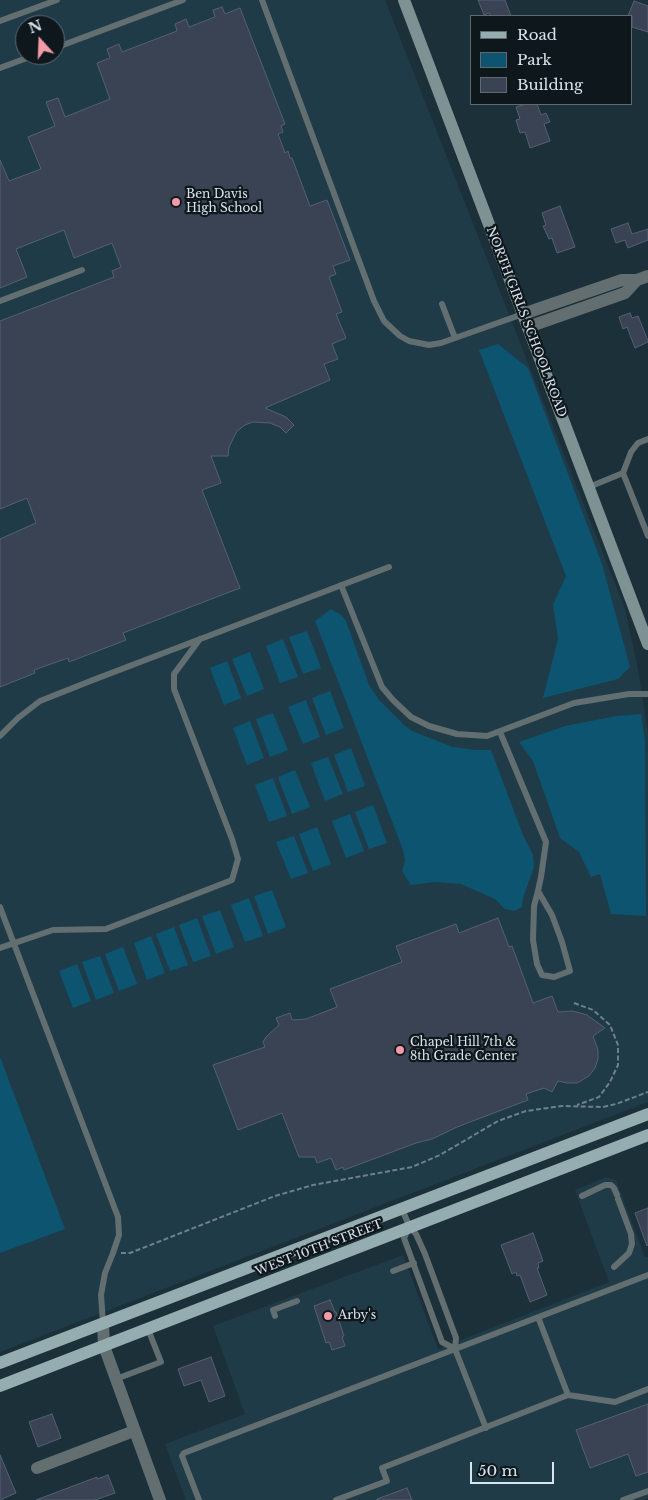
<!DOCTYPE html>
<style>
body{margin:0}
#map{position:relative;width:648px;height:1500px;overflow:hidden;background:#1c303a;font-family:"Libre Baskerville",serif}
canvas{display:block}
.legend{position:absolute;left:470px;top:15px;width:162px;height:90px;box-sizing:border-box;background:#0e171b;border:1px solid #5f696e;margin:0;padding:6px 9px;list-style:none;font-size:15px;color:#d8e4eb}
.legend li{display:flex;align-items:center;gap:10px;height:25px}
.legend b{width:25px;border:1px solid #5f696e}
.north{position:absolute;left:15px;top:15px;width:50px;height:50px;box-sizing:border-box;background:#0e171b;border:1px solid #5f696e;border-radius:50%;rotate:340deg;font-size:14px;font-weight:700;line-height:20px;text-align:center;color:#d8e4eb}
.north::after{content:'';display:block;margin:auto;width:18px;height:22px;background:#f39aa7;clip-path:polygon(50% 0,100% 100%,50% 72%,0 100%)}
.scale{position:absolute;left:470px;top:1462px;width:84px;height:22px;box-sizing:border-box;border:2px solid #d8e4eb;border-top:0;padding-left:6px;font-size:15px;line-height:18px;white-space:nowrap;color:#d8e4eb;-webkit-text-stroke:4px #0e171b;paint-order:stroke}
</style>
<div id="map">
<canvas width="648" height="1500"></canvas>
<ul class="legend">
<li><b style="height:6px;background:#95adb0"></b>Road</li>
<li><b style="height:14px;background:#0d5471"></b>Park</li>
<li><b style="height:14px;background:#394354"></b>Building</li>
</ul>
<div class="north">N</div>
<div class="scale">50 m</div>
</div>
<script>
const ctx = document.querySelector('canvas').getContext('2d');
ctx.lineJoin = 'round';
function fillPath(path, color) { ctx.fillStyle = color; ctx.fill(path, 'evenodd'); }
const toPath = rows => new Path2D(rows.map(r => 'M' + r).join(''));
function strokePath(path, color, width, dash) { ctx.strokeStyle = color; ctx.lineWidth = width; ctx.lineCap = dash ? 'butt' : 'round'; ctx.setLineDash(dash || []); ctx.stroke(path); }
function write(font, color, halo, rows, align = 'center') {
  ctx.font = font + ' "Libre Baskerville",serif'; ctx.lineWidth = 4.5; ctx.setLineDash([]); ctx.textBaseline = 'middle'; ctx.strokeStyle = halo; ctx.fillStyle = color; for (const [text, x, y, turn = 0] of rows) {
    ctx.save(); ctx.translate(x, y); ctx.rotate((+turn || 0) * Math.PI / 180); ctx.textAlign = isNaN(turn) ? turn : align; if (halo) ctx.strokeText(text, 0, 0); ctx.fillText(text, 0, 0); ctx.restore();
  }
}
fillPath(toPath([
 [0,0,385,0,625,609,637,664,648,732,648,1102,0,1352],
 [25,25,55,25,55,55,25,55],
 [606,1177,616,1180,645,1257,648,1257,648,1498,643,1500,186,1500,165,1444,245,1414,213,1326,403,1255,438,1349,609,1282,575,1190]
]), '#1f3b48');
fillPath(toPath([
 [498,344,528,368,602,564,630,667,618,679,543,698,558,639,553,605,566,576,479,350],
 [331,609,340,614,346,621,369,685,379,700,404,725,412,731,453,747,476,750,491,750,523,835,533,855,534,867,523,898,522,907,514,911,505,909,495,899,461,884,435,882,411,885,402,871,405,861,403,850,315,621],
 [307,631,321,668,303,674,289,637],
 [283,639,298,677,280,683,266,646],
 [250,652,264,689,247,696,232,659],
 [227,661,241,698,224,705,210,668],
 [330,691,344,728,326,735,312,698],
 [306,700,320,737,303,744,288,707],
 [273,713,288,750,270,757,256,719],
 [641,714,645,740,646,916,611,914,600,874,591,877,579,852,560,838,533,761,519,742,565,726,616,716],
 [250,721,264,758,247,765,233,728],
 [351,748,365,786,348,792,334,755],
 [328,757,343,794,325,801,311,763],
 [295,770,310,807,292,814,278,777],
 [273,778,287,816,269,822,255,785],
 [373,805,387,843,369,849,355,812],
 [350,814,364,851,346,858,332,821],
 [317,827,331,864,313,871,299,834],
 [294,836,308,873,291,879,276,842],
 [272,890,286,927,268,934,254,896],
 [249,898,263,936,245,942,231,905],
 [220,910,234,947,216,954,202,916],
 [197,918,211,956,193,962,179,925],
 [174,927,188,965,170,971,156,934],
 [151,936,165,973,147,980,134,943],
 [123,947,137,984,119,991,105,954],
 [100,956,114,993,96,1000,82,962],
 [77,964,91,1001,73,1008,59,971],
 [0,1057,65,1229,0,1253]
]), '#0d5471');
const building = toPath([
 [478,0,505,0,511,16,491,16,489,13,484,15,478,0],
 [634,1,648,6,648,32,632,27,632,16,628,16,634,1],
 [222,7,225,14,240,8,285,124,281,126,283,132,278,134,285,153,288,151,290,158,292,158,310,206,327,200,350,260,333,266,336,274,329,277,342,312,336,314,346,338,332,344,338,359,324,364,330,380,265,408,286,417,294,425,286,433,280,427,270,423,253,422,245,425,237,431,229,447,228,456,211,456,221,483,202,490,240,588,123,633,126,640,69,662,68,658,34,670,35,673,0,687,0,539,36,523,27,498,0,509,0,321,114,277,112,271,121,267,112,243,74,258,64,230,16,249,27,277,0,288,0,160,9,181,41,169,28,137,55,126,46,102,58,98,65,117,110,99,97,63,110,58,107,49,119,44,122,52,177,31,175,24,186,19,189,27,215,17,213,10,222,7],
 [526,104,537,104,541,115,546,113,550,122,544,124,550,141,530,148,525,132,520,133,516,120,520,119,516,107,526,104],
 [560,206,575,247,557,253,552,238,549,239,543,226,546,225,542,213,560,206],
 [628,223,632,234,648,229,648,240,628,248,625,240,616,243,611,229,628,223],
 [630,313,632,318,638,316,648,341,648,342,635,348,627,327,623,329,619,317,630,313],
 [498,918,509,947,512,946,533,1003,552,996,558,1012,573,1011,587,1015,605,1028,593,1036,598,1050,598,1059,595,1068,589,1076,577,1083,567,1083,558,1081,552,1092,544,1088,526,1094,528,1100,457,1127,432,1139,416,1143,344,1170,343,1167,336,1170,331,1158,317,1163,315,1157,299,1157,282,1113,238,1130,213,1065,265,1047,263,1042,266,1037,279,1025,276,1018,290,1013,292,1020,306,1019,337,1007,330,989,402,962,396,946,456,924,459,933,498,918],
 [648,1208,648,1245,647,1246,635,1213,648,1208],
 [533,1233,543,1261,538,1263,539,1268,537,1268,547,1295,530,1302,520,1275,517,1276,516,1272,512,1274,501,1245,533,1233],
 [330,1300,335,1312,336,1312,344,1336,342,1337,345,1346,332,1350,329,1342,326,1343,314,1306,330,1300],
 [211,1357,225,1396,209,1402,201,1380,184,1386,178,1369,211,1357],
 [648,1404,648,1472,636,1476,628,1454,590,1468,576,1430,648,1404],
 [52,1414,61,1438,38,1447,29,1422,52,1414],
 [0,1455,16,1493,0,1500,0,1455],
 [108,1475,115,1493,95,1500,36,1500,97,1477,97,1479,108,1475],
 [407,1488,412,1500,377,1500,377,1499,407,1488]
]);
fillPath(building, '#394354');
strokePath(building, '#556072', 1);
strokePath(toPath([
 [574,1003,593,1010,610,1025,618,1045,618,1065,610,1082,599,1097,577,1105],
 [121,1253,130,1253,275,1196,313,1185,412,1167,440,1155,498,1121,526,1111,562,1106,603,1107,616,1104,648,1092]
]), '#708089', 2, [5, 2.5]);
strokePath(toPath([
 [262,0,374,301,384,321,400,336,409,341,429,345,441,343,523,314],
 [0,21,57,0],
 [55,48,183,0],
 [0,68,35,55],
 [0,301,82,270],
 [442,304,455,338],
 [648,439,638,443,631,452,623,473,648,536],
 [589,487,623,473],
 [341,585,382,687,393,700,411,717,429,726,457,734,487,736,574,703,629,694,648,694],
 [500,732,546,842,541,877,538,891,534,906,533,940,537,964,542,975,554,977,570,971,562,942,552,915,538,891],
 [0,736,18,718,40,701,93,680,389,567],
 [0,907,118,1217,119,1235,113,1253,105,1273,101,1295,103,1323],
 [0,948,53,930,106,929,232,880,238,859,232,839,174,689,174,674,200,639],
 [582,1196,605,1185,611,1185,614,1188,617,1195],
 [402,1209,410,1228,416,1234,425,1254,456,1338,455,1349,486,1428],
 [409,1228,404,1238,442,1342,455,1349],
 [614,1267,629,1253,632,1244,631,1234,618,1199],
 [393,1271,414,1263],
 [275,1316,273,1310,297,1301],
 [116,1379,161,1362,148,1329],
 [568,1395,615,1402,648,1389],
 [199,1500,182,1456,184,1453,648,1275],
 [336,1500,387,1481,382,1468,568,1395,538,1317],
 [623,1500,648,1491]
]), '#626e6f', 6);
strokePath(toPath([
 [523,314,622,280,637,280,648,276],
 [528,327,625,293,637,280],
 [103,1324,104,1346,160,1500],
 [37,1468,134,1431]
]), '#626e6f', 12);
strokePath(toPath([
 [404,0,648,644]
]), '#7f9293', 12);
strokePath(toPath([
 [0,1363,648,1114],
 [0,1386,648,1135]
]), '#95adb0', 12);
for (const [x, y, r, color] of [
 [176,202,5,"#f39aa7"],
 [400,1050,5,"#f39aa7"],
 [328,1316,5,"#f39aa7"]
]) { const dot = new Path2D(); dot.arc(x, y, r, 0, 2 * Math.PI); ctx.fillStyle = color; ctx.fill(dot); strokePath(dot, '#0e171b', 2); }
write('12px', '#d8e4eb', '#0e171b', [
 ["Ben Davis",186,195],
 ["High School",186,209],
 ["Chapel Hill 7th &",410,1043],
 ["8th Grade Center",410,1057],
 ["Arby's",338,1316]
], 'left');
write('12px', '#d8e4eb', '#0e171b', [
 ["NORTH GIRLS SCHOOL ROAD",526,322,69],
 ["WEST 10TH STREET",319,1248,-21]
]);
</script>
